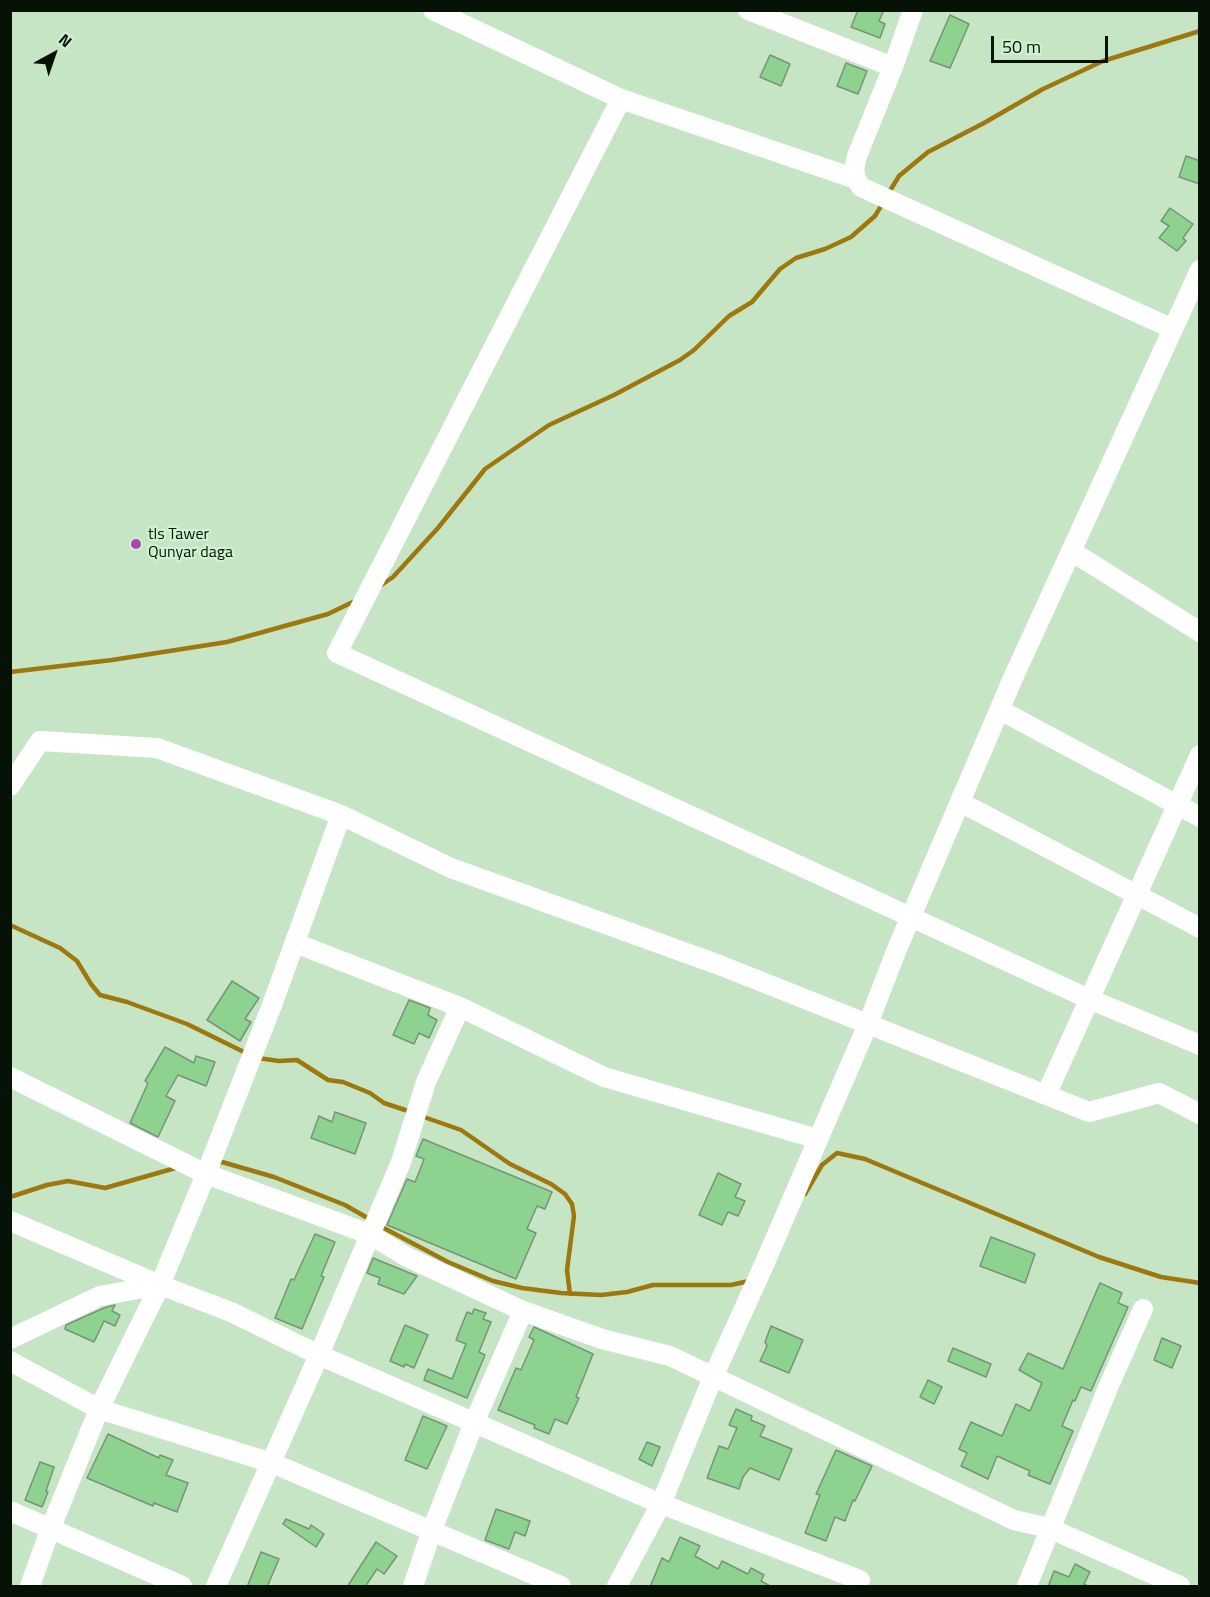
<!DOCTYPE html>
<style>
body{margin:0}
#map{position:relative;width:1210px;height:1597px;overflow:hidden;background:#c5e5c5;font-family:"Titillium Web",sans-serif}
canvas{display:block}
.frame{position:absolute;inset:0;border:12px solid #071207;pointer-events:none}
.north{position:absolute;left:24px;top:24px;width:60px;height:60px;-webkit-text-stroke:4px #d1f2d1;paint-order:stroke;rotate:40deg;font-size:16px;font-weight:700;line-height:24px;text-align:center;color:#071207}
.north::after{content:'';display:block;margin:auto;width:21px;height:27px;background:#071207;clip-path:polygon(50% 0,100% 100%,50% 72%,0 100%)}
.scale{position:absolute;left:991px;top:36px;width:117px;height:27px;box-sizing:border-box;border:3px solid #071207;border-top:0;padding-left:8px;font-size:18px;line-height:21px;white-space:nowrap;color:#071207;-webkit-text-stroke:4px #d1f2d1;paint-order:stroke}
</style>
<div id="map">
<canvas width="1210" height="1597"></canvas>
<div class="frame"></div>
<div class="north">N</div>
<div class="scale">50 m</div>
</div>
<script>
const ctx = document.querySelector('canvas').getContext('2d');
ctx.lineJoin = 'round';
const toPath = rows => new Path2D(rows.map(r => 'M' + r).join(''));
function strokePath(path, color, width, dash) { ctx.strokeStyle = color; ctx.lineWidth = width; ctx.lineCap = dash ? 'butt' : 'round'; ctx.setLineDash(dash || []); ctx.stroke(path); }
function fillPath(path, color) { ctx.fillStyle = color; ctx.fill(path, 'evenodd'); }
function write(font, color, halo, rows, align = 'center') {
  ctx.font = font + ' "Titillium Web",sans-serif'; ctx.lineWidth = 4.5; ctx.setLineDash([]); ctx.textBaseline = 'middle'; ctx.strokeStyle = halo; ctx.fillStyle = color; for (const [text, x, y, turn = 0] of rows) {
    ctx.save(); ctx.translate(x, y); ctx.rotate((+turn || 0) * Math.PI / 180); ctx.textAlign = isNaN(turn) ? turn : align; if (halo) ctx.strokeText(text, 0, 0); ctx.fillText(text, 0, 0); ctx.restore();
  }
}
strokePath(toPath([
 [888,194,899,176,928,152,984,123,1043,89,1103,61,1200,31],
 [380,586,393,577,438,528,485,469,549,425,614,395,680,360,694,350,729,316,752,302,780,269,796,258,825,249,851,237,875,216,884,201],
 [10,672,112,660,227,642,328,614,357,600],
 [10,925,60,948,77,961,91,984,100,995,127,1002,187,1024,248,1054],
 [258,1058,279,1061,297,1060,328,1080,343,1082,370,1093,384,1103,411,1112],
 [421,1116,461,1130,510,1164,551,1184,565,1194,572,1204,574,1216,567,1270,570,1294],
 [217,1163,222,1162,274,1177,345,1205,371,1220],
 [805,1194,822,1165,837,1153,865,1159,1099,1257,1161,1277,1200,1283],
 [10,1197,47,1185,68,1181,105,1188,179,1167],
 [380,1226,448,1262,493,1281,522,1288,561,1293,601,1295,627,1292,653,1285,731,1285,749,1281]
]), '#9e770d', 4.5);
const building = toPath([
 [858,10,884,10,879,21,885,24,880,38,851,27,858,10],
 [950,15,969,24,950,68,930,61,950,15],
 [770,55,790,64,781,86,760,77,770,55],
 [846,63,867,71,858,94,837,86,846,63],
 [1186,156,1200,161,1200,184,1179,177,1186,156],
 [1170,208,1193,224,1183,238,1186,241,1177,251,1159,238,1169,226,1161,221,1170,208],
 [232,981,259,998,245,1019,251,1022,240,1041,207,1020,232,981],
 [409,1000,430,1008,428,1015,437,1020,429,1038,419,1033,414,1044,393,1035,409,1000],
 [165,1047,194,1063,196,1056,215,1062,206,1086,178,1075,166,1096,175,1101,158,1137,130,1123,148,1083,145,1081,165,1047],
 [335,1112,366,1123,355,1154,311,1138,319,1116,332,1122,335,1112],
 [423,1139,552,1192,545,1209,537,1206,527,1229,536,1233,516,1279,387,1225,407,1179,415,1182,420,1170,424,1159,416,1156,423,1139],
 [718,1173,741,1184,735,1197,745,1201,738,1216,728,1212,722,1225,699,1215,718,1173],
 [315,1234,335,1242,321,1276,324,1277,302,1329,275,1318,291,1279,294,1280,315,1234],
 [991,1237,1035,1254,1025,1283,980,1266,991,1237],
 [373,1258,417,1276,404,1294,378,1284,380,1278,367,1273,373,1258],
 [1100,1283,1122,1293,1118,1303,1128,1307,1091,1391,1081,1387,1075,1401,1073,1400,1062,1426,1073,1431,1050,1484,1028,1475,1030,1471,997,1456,988,1479,961,1466,967,1453,959,1449,971,1422,1002,1436,1016,1404,1030,1411,1042,1383,1019,1370,1028,1353,1063,1369,1100,1283],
 [115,1305,112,1311,120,1315,115,1326,104,1321,94,1342,65,1329,66,1325,104,1308,115,1305],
 [474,1309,486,1313,483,1319,491,1322,479,1352,485,1355,467,1398,424,1380,428,1369,452,1379,466,1344,456,1340,467,1312,472,1314,474,1309],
 [405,1325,428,1335,414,1368,405,1364,404,1367,390,1361,405,1325],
 [771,1326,803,1340,789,1373,760,1361,767,1346,765,1342,771,1326],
 [534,1327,593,1354,576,1397,579,1398,567,1424,555,1419,549,1434,534,1428,535,1425,498,1410,516,1368,521,1370,534,1340,529,1337,534,1327],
 [1162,1338,1181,1346,1172,1368,1154,1360,1162,1338],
 [953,1348,991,1364,986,1377,948,1361,953,1348],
 [928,1380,942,1387,934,1404,920,1397,928,1380],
 [736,1409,752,1416,751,1420,765,1426,760,1436,792,1449,779,1480,750,1468,743,1477,739,1489,707,1478,719,1446,728,1449,737,1428,729,1425,736,1409],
 [423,1416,447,1426,427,1469,405,1460,423,1416],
 [108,1434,159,1458,160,1455,173,1460,166,1475,188,1483,177,1512,154,1503,153,1506,87,1478,108,1434],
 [647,1442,660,1447,652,1466,639,1459,647,1442],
 [836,1450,872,1466,855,1501,853,1500,845,1521,835,1517,826,1541,805,1533,820,1495,816,1494,836,1450],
 [40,1462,54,1467,46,1491,48,1492,42,1507,25,1500,40,1462],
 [496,1509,530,1521,525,1536,515,1532,509,1549,485,1540,496,1509],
 [286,1519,309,1529,311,1525,324,1534,316,1547,283,1524,286,1519],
 [680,1537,700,1546,695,1556,718,1569,722,1561,748,1574,751,1568,764,1575,761,1581,772,1587,650,1587,662,1558,669,1562,680,1537],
 [376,1542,397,1556,384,1574,377,1569,365,1587,347,1587,376,1542],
 [261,1552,279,1559,267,1587,247,1587,261,1552],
 [1075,1564,1090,1572,1084,1584,1090,1587,1048,1587,1054,1571,1069,1577,1075,1564]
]);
fillPath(building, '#8dd38f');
strokePath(building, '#769476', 1.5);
strokePath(toPath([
 [433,10,621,99,856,179],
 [748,10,893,67],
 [913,10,893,67,857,156,854,170,856,179,861,187,1173,329],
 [621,99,337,653,1089,999,1200,1045],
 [1071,551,1200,632],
 [1000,710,1200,817],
 [10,786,40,741,157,748,341,815,451,868,722,966,1089,1112,1159,1093,1200,1114],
 [960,802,1200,928],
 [295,943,460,1007,604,1077,818,1139],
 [10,1077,206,1174,369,1234,407,1257,523,1311,602,1339,670,1356,1014,1520,1049,1528,1180,1586],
 [1046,1095,1200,755],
 [10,1221,160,1285,231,1312,319,1355,661,1504,860,1580,856,1586],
 [10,1339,100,1296,160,1285],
 [10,1361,99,1409,272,1463,561,1586],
 [10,1511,182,1586],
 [30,1586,50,1530,99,1409,160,1285,206,1174,272,1005,341,815],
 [216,1586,319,1355,401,1162,426,1082,460,1007],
 [413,1586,432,1530,474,1423,523,1311],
 [617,1586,661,1504,713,1377,763,1267,868,1024,897,949,1013,678,1200,270],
 [1027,1586,1110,1383,1143,1309]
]), '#fff', 20);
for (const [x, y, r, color] of [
 [136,544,6,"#a948b0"]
]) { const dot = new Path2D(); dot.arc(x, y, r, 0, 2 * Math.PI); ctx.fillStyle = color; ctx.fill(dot); strokePath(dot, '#d1f2d1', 2); }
write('16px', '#071207', '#d1f2d1', [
 ["tls Tawer",148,535],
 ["Qunyar daga",148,553]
], 'left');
</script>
